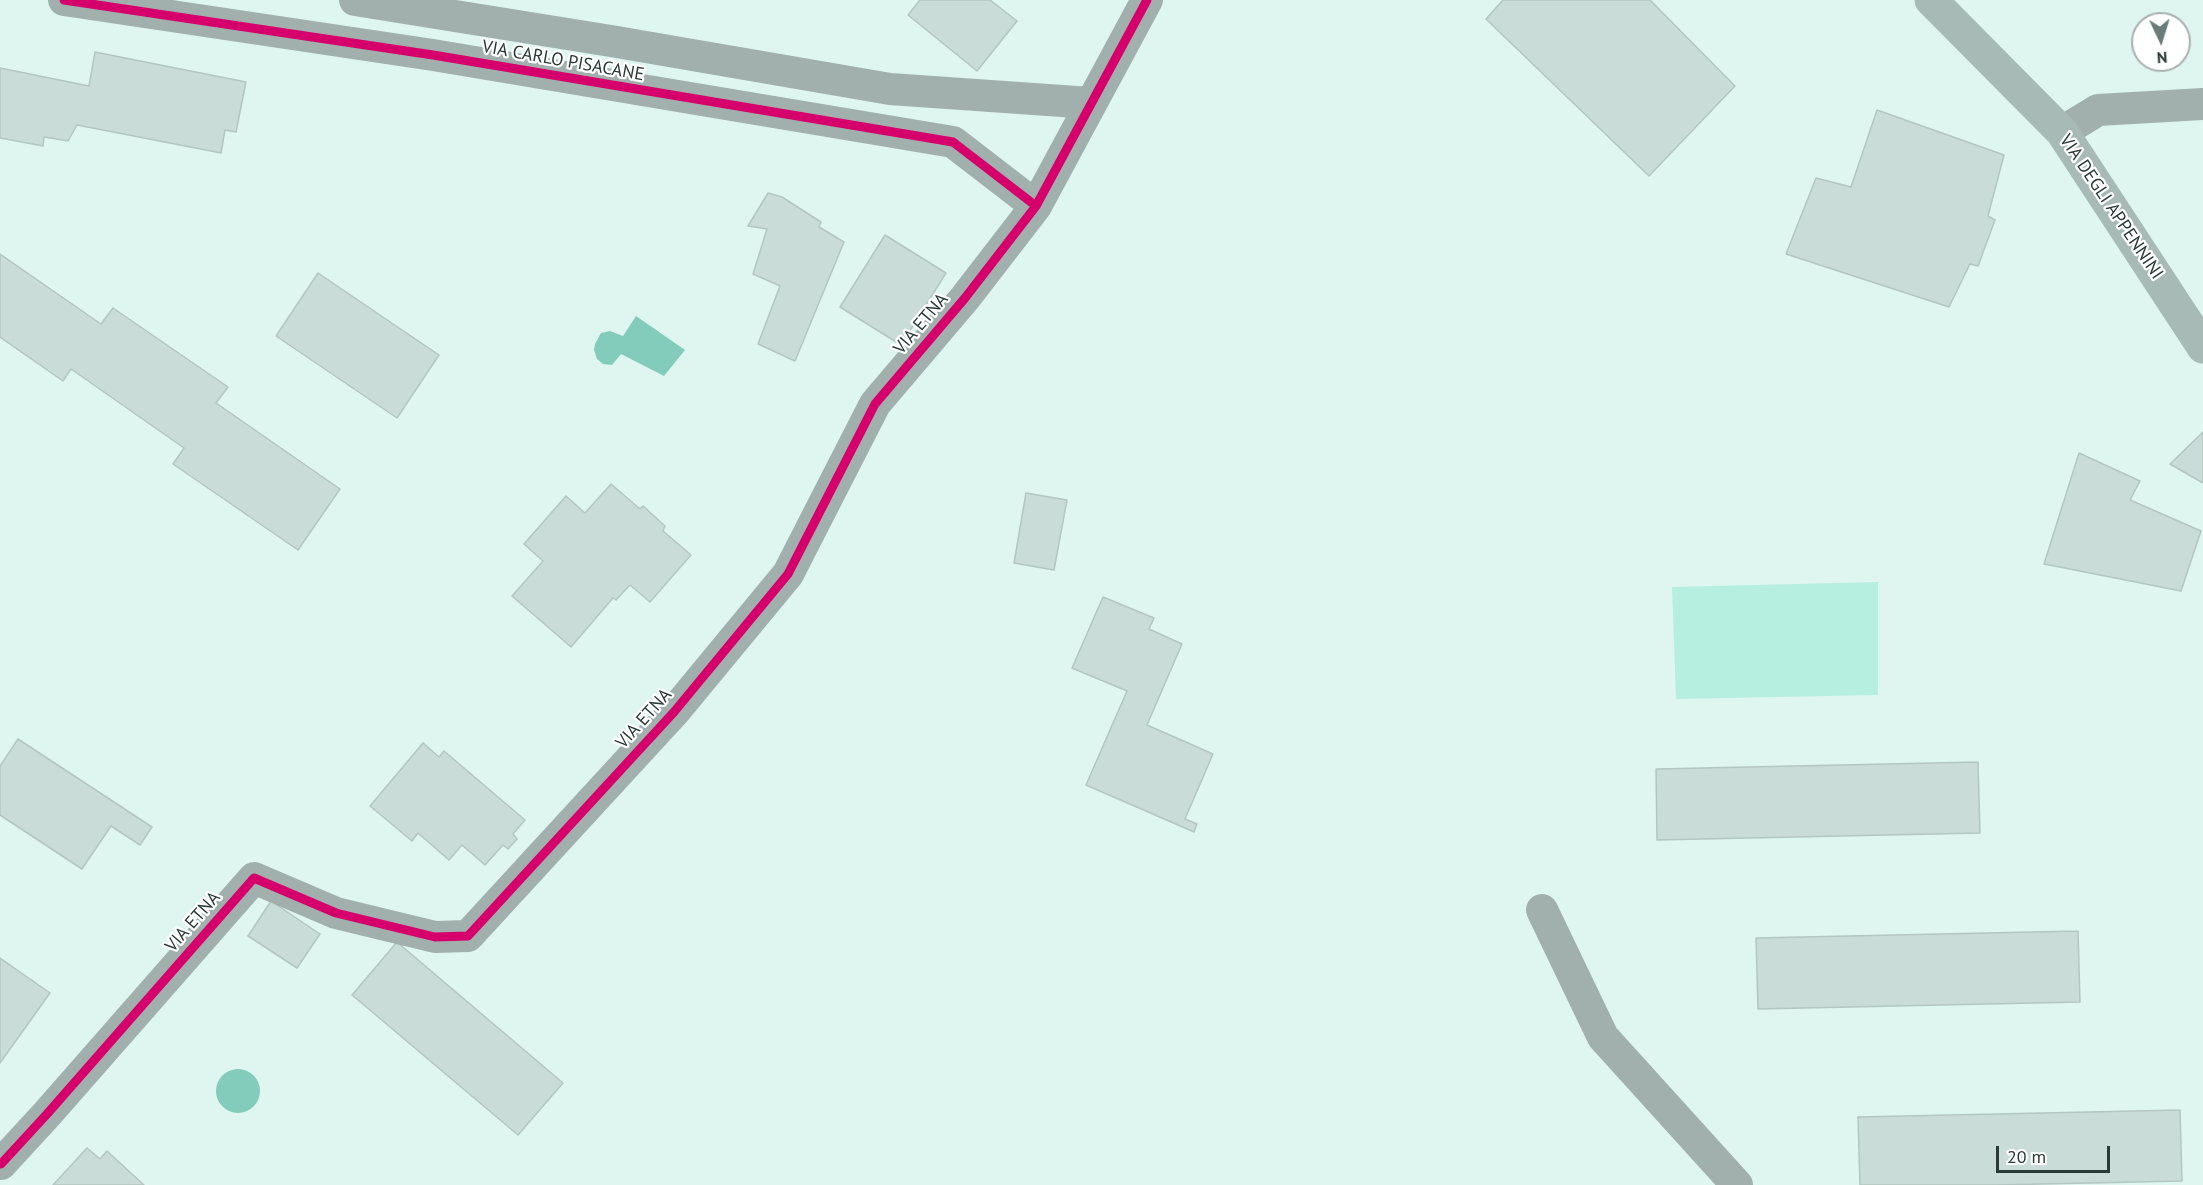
<!DOCTYPE html>
<style>
body{margin:0}
#map{position:relative;width:2203px;height:1185px;overflow:hidden;background:#dff6f0;font-family:"PT Sans",sans-serif}
canvas{display:block}
.north{position:absolute;left:2131px;top:12px;width:60px;height:60px;box-sizing:border-box;background:#fff;border:2px solid #aab0af;border-radius:50%;rotate:176deg;font-size:16px;font-weight:700;line-height:24px;text-align:center;color:#2a3a36}
.north::after{content:'';display:block;margin:auto;width:21px;height:27px;background:#697c77;clip-path:polygon(50% 0,100% 100%,50% 72%,0 100%)}
.scale{position:absolute;left:1996px;top:1146px;width:114px;height:27px;box-sizing:border-box;border:3px solid #2a3a36;border-top:0;padding-left:8px;font-size:18px;line-height:21px;white-space:nowrap;color:#2a3a36;-webkit-text-stroke:4px #fff;paint-order:stroke}
</style>
<div id="map">
<canvas width="2203" height="1185"></canvas>
<div class="north">N</div>
<div class="scale">20 m</div>
</div>
<script>
const ctx = document.querySelector('canvas').getContext('2d');
ctx.lineJoin = 'round';
function fillPath(path, color) { ctx.fillStyle = color; ctx.fill(path, 'evenodd'); }
const toPath = rows => new Path2D(rows.map(r => 'M' + r).join(''));
function strokePath(path, color, width, dash) { ctx.strokeStyle = color; ctx.lineWidth = width; ctx.lineCap = dash ? 'butt' : 'round'; ctx.setLineDash(dash || []); ctx.stroke(path); }
function write(font, color, halo, rows, align = 'center') {
  ctx.font = font + ' "PT Sans",sans-serif'; ctx.lineWidth = 4.5; ctx.setLineDash([]); ctx.textBaseline = 'middle'; ctx.strokeStyle = halo; ctx.fillStyle = color; for (const [text, x, y, turn = 0] of rows) {
    ctx.save(); ctx.translate(x, y); ctx.rotate((+turn || 0) * Math.PI / 180); ctx.textAlign = isNaN(turn) ? turn : align; if (halo) ctx.strokeText(text, 0, 0); ctx.fillText(text, 0, 0); ctx.restore();
  }
}
fillPath(toPath([
 [1878,582,1878,695,1676,699,1672,587]
]), '#b6eee0');
fillPath(toPath([
 [636,316,685,350,664,376,621,354,612,365,603,364,597,359,594,350,595,344,601,333,610,331,623,336],
 '216 1091a22 22 0 1 1 44 0a22 22 0 1 1-44 0Z'
]), '#83ccbc');
const building = toPath([
 [920,0,990,0,1017,21,977,71,908,15,920,0],
 [1503,0,1650,0,1735,86,1649,176,1486,19,1503,0],
 [95,52,246,82,236,132,225,130,221,153,77,125,68,141,44,137,43,146,0,138,0,68,89,86,95,52],
 [1877,110,2004,155,1988,216,1995,220,1978,266,1970,264,1949,307,1786,254,1816,178,1851,187,1877,110],
 [768,193,782,197,821,222,819,227,844,242,795,361,758,344,780,286,753,274,767,229,748,226,768,193],
 [885,235,946,273,901,345,840,307,885,235],
 [0,254,101,324,113,308,228,387,216,403,340,489,298,550,173,464,184,448,71,369,63,381,0,337,0,254],
 [318,273,439,355,397,418,276,336,318,273],
 [2203,432,2203,483,2170,464,2203,432],
 [2079,453,2140,481,2130,500,2201,531,2181,591,2044,564,2079,453],
 [611,484,640,509,643,506,665,526,663,531,691,555,650,602,630,585,616,600,613,598,571,647,512,596,543,561,524,544,566,496,585,513,611,484],
 [1026,493,1067,500,1054,570,1014,563,1026,493],
 [1103,597,1154,618,1149,629,1182,644,1147,725,1213,754,1185,819,1197,824,1194,832,1086,785,1127,691,1072,668,1103,597],
 [18,739,152,827,140,845,111,826,82,869,0,815,0,766,18,739],
 [423,743,439,757,444,751,525,820,513,834,517,839,508,849,503,845,485,865,462,845,449,860,418,833,412,841,370,806,423,743],
 [1978,762,1980,833,1657,840,1656,769,1978,762],
 [271,901,320,934,297,968,248,936,271,901],
 [2078,931,2080,1002,1758,1009,1756,938,2078,931],
 [397,942,563,1083,518,1135,352,995,397,942],
 [0,958,50,993,0,1063,0,958],
 [2180,1110,2182,1181,1997,1185,1860,1185,1858,1117,2180,1110],
 [87,1148,100,1159,107,1151,144,1185,53,1185,87,1148]
]);
fillPath(building, '#c9dcd7');
strokePath(building, '#b4c6c1', 1.5);
strokePath(toPath([
 [64,0,433,55,953,142,1036,206],
 [355,0,611,41,890,89,1091,103],
 [2062,132,2098,110,2203,104],
 [1542,910,1603,1037,1737,1185],
 [1,1164,47,1114,254,878,336,913,435,937,468,936,674,712,788,574,875,404,965,298,1036,206,1147,0]
]), '#a1b0ad', 32);
strokePath(toPath([
 [1931,0,2062,132,2203,347]
]), '#a8bab5', 33);
strokePath(toPath([
 [64,0,433,55,953,142,1036,206],
 [1,1164,47,1114,254,878,336,913,435,937,468,936,674,712,788,574,875,404,965,298,1036,206,1147,0]
]), '#d6006c', 9);
write('18px', '#2a3a36', '#fff', [
 ["VIA CARLO PISACANE",563,61,10],
 ["VIA DEGLI APPENNINI",2111,207,56],
 ["VIA ETNA",921,324,-50],
 ["VIA ETNA",644,719,-48],
 ["VIA ETNA",193,922,-49]
]);
</script>
